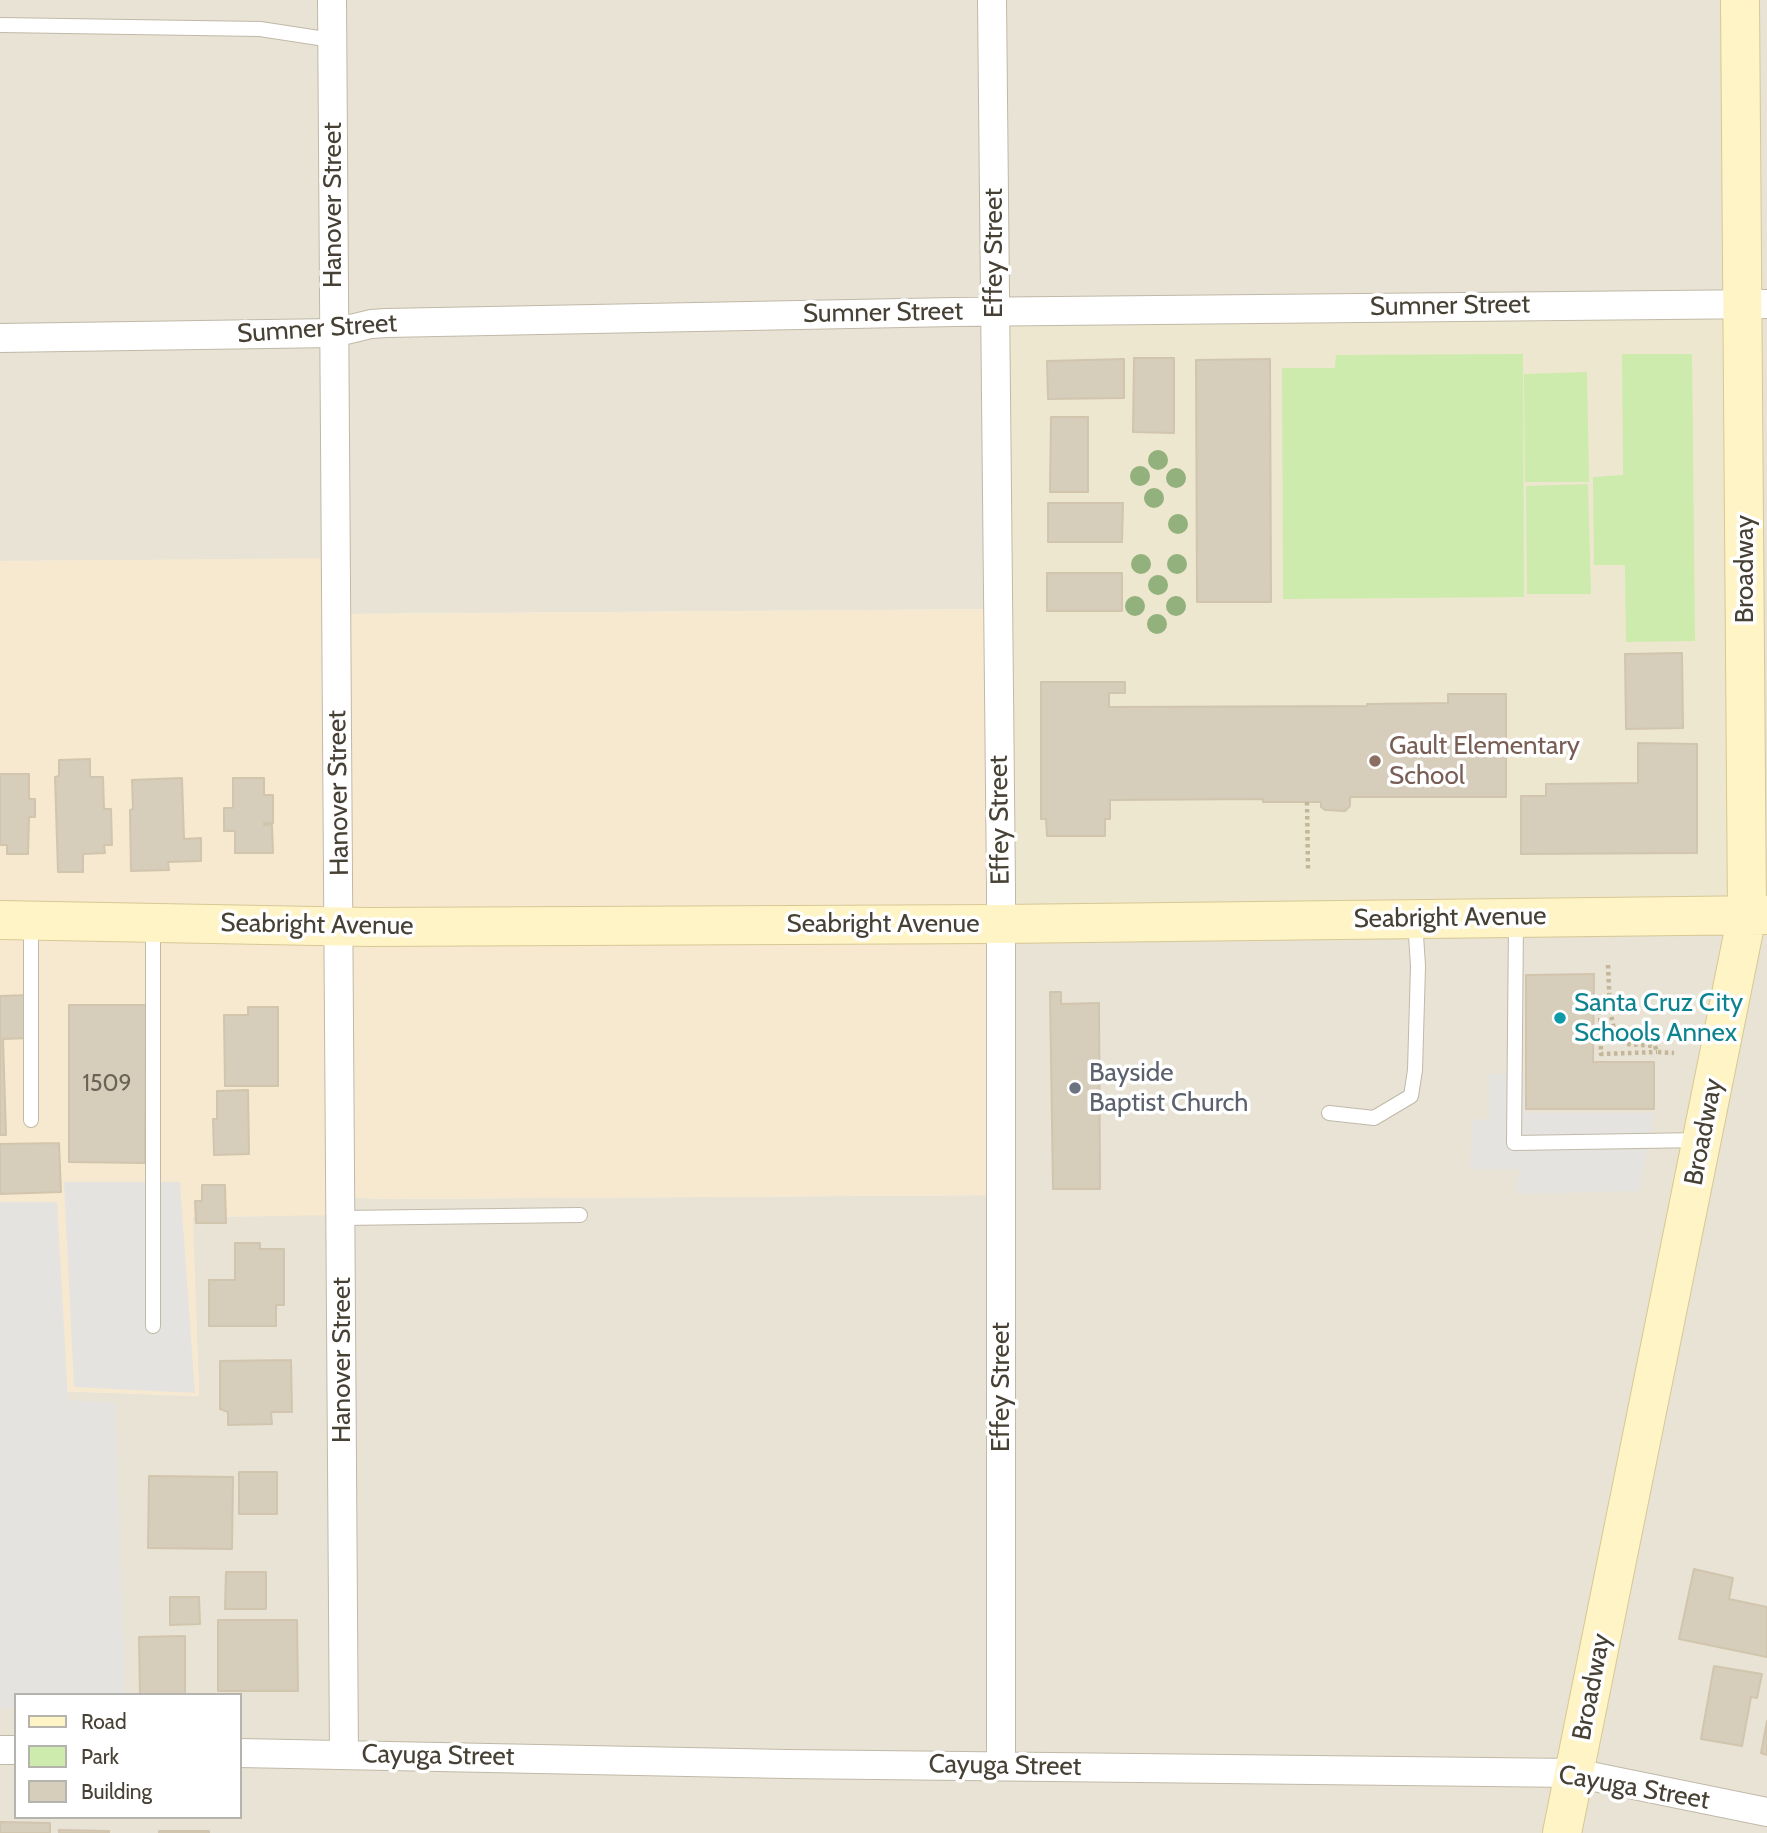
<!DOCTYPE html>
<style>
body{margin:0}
#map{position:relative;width:1767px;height:1833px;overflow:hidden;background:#f4f1e6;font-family:Cabin,sans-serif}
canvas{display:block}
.legend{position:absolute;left:14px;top:1693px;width:228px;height:126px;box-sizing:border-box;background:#fff;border:2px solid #b5b3ae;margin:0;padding:9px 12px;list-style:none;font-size:21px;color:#474135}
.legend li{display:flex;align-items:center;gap:14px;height:35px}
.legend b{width:35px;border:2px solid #b5b3ae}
</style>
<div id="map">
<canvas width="1767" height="1833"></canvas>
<ul class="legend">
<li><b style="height:9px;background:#fff4c6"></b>Road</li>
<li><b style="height:19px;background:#ccebad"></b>Park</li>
<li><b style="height:19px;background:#d6cdbb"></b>Building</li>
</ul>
</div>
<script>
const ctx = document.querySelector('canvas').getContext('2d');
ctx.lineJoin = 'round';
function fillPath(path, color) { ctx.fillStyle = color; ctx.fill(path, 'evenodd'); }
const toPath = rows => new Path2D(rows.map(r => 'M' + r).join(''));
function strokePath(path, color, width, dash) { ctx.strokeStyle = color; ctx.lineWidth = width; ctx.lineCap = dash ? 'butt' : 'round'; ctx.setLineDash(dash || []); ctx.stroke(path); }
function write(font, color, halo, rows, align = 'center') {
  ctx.font = font + ' Cabin,sans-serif'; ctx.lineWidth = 7; ctx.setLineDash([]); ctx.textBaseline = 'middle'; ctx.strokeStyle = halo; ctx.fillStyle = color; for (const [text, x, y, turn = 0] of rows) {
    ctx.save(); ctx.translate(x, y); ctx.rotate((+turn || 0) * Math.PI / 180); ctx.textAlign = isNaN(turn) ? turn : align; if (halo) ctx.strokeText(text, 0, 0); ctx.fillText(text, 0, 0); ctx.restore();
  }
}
fillPath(toPath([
 [0,0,1767,0,1767,1833,0,1833,0,1389,199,1396,192,1217,272,1216,344,1197,387,1199,1008,1195,1005,609,344,614,343,559,0,561],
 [16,1695,240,1695,240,1817,16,1817]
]), '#e8e3d4');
fillPath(toPath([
 [343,558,344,614,1005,609,1009,1195,387,1199,344,1197,345,1215,193,1217,199,1396,0,1389,0,561]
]), '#f7e9d0');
fillPath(toPath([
 [1744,304,1745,913,1007,918,1003,308]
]), '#eee7cf');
fillPath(toPath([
 [1523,354,1524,597,1283,599,1282,368,1335,368,1336,355],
 [1622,354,1692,354,1695,641,1626,642,1625,565,1594,565,1593,477,1623,475],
 [1587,372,1589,482,1525,482,1524,374],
 [1588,484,1591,594,1527,594,1526,486]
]), '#ccebad');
fillPath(toPath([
 [1489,1074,1524,1075,1524,1113,1654,1113,1639,1191,1516,1194,1520,1169,1470,1169,1472,1120,1489,1119],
 [64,1182,180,1182,195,1393,74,1387],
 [0,1202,57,1202,68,1400,115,1403,125,1695,16,1695,16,1708,0,1708]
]), '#e5e3df');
const building = toPath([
 [1134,358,1174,358,1174,433,1133,432,1134,358],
 [1124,359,1124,398,1048,399,1047,361,1124,359],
 [1270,359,1271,602,1197,602,1196,360,1270,359],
 [1051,417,1088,417,1088,492,1050,492,1051,417],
 [1048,503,1123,503,1122,542,1048,542,1048,503],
 [1047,573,1122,573,1122,611,1047,611,1047,573],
 [1682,653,1683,728,1626,729,1625,654,1682,653],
 [1041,682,1125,682,1125,693,1109,693,1109,707,1367,706,1367,704,1448,703,1448,694,1506,694,1506,797,1350,797,1350,806,1345,811,1325,810,1321,807,1321,802,1263,802,1263,799,1110,800,1110,819,1105,819,1105,836,1047,836,1046,819,1041,819,1041,682],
 [1638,743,1697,744,1697,853,1521,854,1521,796,1546,796,1546,784,1638,783,1638,743],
 [90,759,90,777,103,777,104,809,111,809,112,845,104,845,105,853,83,854,83,872,58,872,55,777,59,776,59,760,90,759],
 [0,774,29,774,29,799,35,799,35,817,29,817,28,854,7,854,7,845,0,845,0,774],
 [182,778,184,839,201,838,201,861,168,862,169,870,131,871,130,810,133,809,132,780,182,778],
 [233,778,264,778,264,795,273,795,273,823,264,823,264,825,272,825,273,853,235,853,235,831,224,831,224,808,233,808,233,778],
 [1594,974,1593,1062,1654,1062,1654,1109,1526,1109,1526,975,1594,974],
 [1050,992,1061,992,1061,1004,1099,1003,1100,1189,1053,1189,1050,992],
 [29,995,31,1038,3,1039,6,1135,0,1135,0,996,29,995],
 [69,1005,146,1005,145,1163,69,1162,69,1005],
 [248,1007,278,1007,278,1086,225,1086,224,1015,248,1015,248,1007],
 [248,1090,249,1154,214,1155,213,1119,217,1119,217,1091,248,1090],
 [59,1143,61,1192,0,1194,0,1144,59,1143],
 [202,1185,225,1185,226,1223,196,1223,195,1201,202,1201,202,1185],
 [235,1243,260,1243,260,1249,284,1249,284,1305,276,1305,276,1326,209,1326,209,1280,235,1280,235,1243],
 [291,1360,292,1412,271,1412,272,1424,228,1425,228,1412,220,1409,220,1361,291,1360],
 [239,1472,277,1472,277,1514,239,1514,239,1472],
 [149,1476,233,1477,232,1549,148,1548,149,1476],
 [1694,1569,1733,1578,1729,1599,1767,1607,1767,1657,1679,1639,1694,1569],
 [226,1572,266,1572,266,1609,225,1609,226,1572],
 [170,1597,199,1597,200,1624,170,1625,170,1597],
 [218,1620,297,1620,298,1691,218,1691,218,1620],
 [185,1636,185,1694,140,1694,139,1637,185,1636],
 [1714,1666,1762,1674,1757,1698,1751,1697,1742,1746,1701,1739,1714,1666],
 [1767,1721,1767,1755,1761,1753,1767,1721],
 [0,1822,50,1823,50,1833,0,1833,0,1822],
 [59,1830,109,1831,109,1833,59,1833,59,1830],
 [159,1831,209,1831,209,1833,159,1833,159,1831]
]);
fillPath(building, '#d6cdbb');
strokePath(building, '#d2c5ae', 2);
const lane = toPath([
 [0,25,260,29,332,40],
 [1516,921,1514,1143,1701,1140],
 [31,922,31,1120],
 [1329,1113,1374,1118,1411,1096,1415,1070,1418,966,1415,920],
 [341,1218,580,1215],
 [153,1326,153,924]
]);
const street = toPath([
 [332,0,344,1754],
 [992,0,1001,888,1001,1765],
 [0,338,334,333,371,324,386,323,955,312,1767,304],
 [0,1750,16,1750],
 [240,1753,787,1764,1575,1773,1767,1812]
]);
const secondary = toPath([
 [0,920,369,927,1000,924,1767,915],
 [1562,1833,1747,915,1740,0]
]);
strokePath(lane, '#c0b9a8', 16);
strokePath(street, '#c0b9a8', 30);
strokePath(secondary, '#d7c894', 40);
strokePath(toPath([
 [1307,802,1308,869],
 [1608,965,1610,1010,1600,1010,1601,1054,1657,1052],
 [1610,1010,1616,1039,1626,1044,1655,1046,1657,1052,1674,1053]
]), '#c3b699', 4.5, [3.5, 3.5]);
strokePath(lane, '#fff', 14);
strokePath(street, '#fff', 28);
strokePath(secondary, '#fff4c6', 38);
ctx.fillStyle = '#92b17c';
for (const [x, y] of [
 [1158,460],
 [1140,476],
 [1176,478],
 [1154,498],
 [1178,524],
 [1141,564],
 [1177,564],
 [1158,585],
 [1135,606],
 [1176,606],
 [1157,624]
]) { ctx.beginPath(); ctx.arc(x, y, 10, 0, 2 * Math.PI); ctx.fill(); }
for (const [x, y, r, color] of [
 [1375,761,7,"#8d6e63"],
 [1560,1018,7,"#0f9aa8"],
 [1075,1088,7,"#6b7280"]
]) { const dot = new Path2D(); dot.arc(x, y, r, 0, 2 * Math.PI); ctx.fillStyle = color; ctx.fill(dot); strokePath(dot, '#fff', 2.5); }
write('23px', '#6b6456', null, [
 ["1509",107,1084]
]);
write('26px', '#474135', '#fff', [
 ["Hanover Street",333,205,-90],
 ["Effey Street",994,253,-90],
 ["Sumner Street",1450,306,-1],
 ["Sumner Street",883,313,-1],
 ["Sumner Street",317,329,-4],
 ["Broadway",1745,569,-90],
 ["Hanover Street",339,793,-91],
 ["Effey Street",1000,820,-91],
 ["Seabright Avenue",1450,918,-1],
 ["Seabright Avenue",883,924],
 ["Seabright Avenue",317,925,1],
 ["Broadway",1704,1132,-79],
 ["Hanover Street",342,1360,-90],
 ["Effey Street",1001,1387,-90],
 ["Broadway",1592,1687,-79],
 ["Cayuga Street",438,1756,1],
 ["Cayuga Street",1005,1766,1],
 ["Cayuga Street",1634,1788,10]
]);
write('26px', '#785e54', '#fff', [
 ["Gault Elementary",1389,746],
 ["School",1389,776]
], 'left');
write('26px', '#0d838f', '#fff', [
 ["Santa Cruz City",1574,1003],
 ["Schools Annex",1574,1033]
], 'left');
write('26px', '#5b616d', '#fff', [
 ["Bayside",1089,1073],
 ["Baptist Church",1089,1103]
], 'left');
</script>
